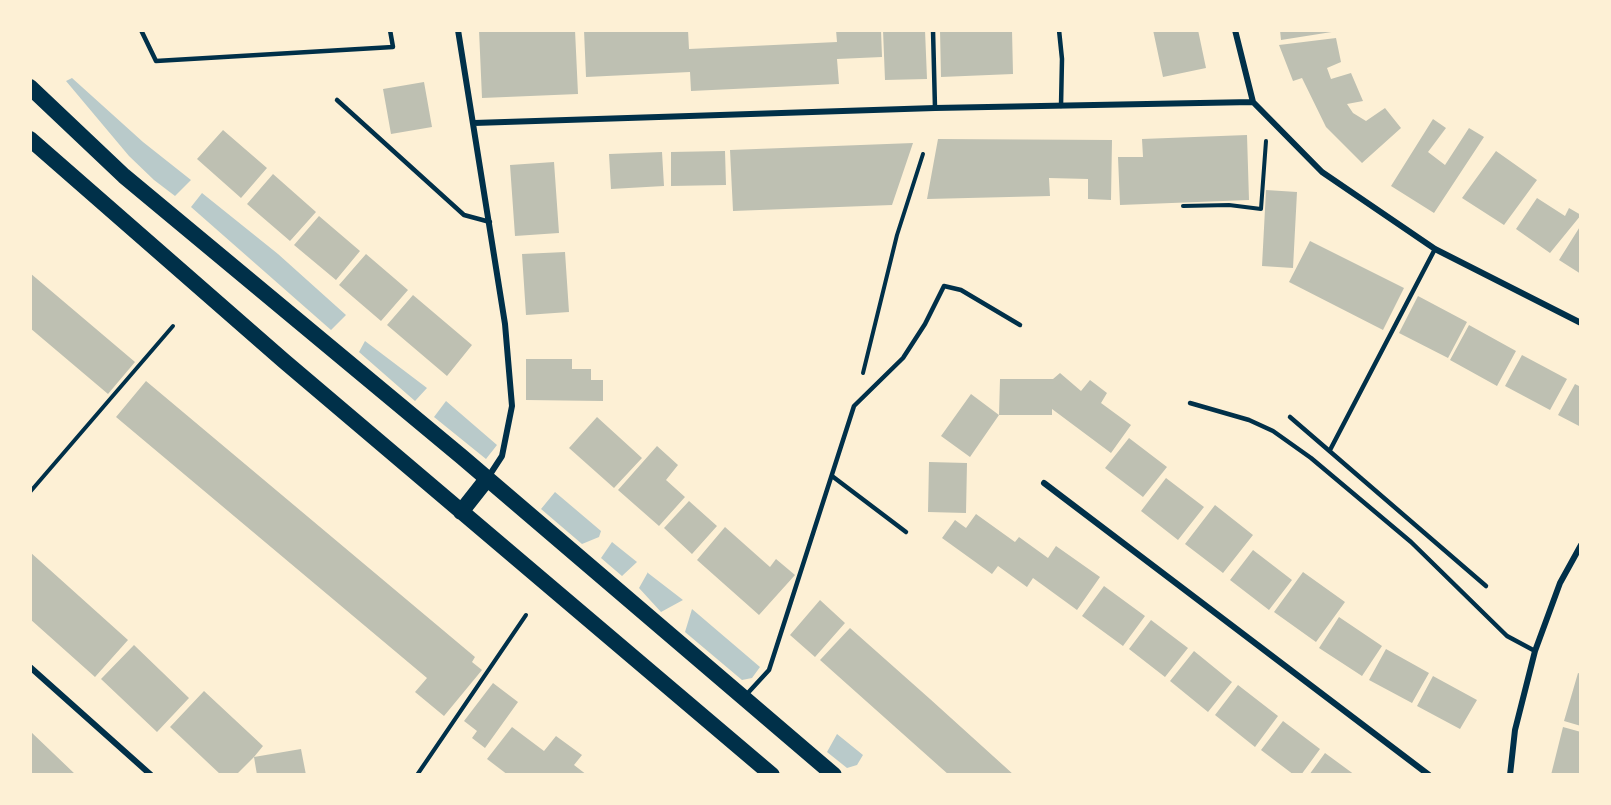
<!DOCTYPE html>
<style>
body{margin:0}
#map{position:relative;width:1611px;height:805px;overflow:hidden;background:#fdf0d5;font-family:"Alegreya Sans",sans-serif}
canvas{display:block}
.frame{position:absolute;inset:0;border:32px solid #fdf0d5;pointer-events:none}
</style>
<div id="map">
<canvas width="1611" height="805"></canvas>
<div class="frame"></div>
</div>
<script>
const ctx = document.querySelector('canvas').getContext('2d');
ctx.lineJoin = 'round';
function fillPath(path, color) { ctx.fillStyle = color; ctx.fill(path, 'evenodd'); }
const toPath = rows => new Path2D(rows.map(r => 'M' + r).join(''));
function strokePath(path, color, width, dash) { ctx.strokeStyle = color; ctx.lineWidth = width; ctx.lineCap = dash ? 'butt' : 'round'; ctx.setLineDash(dash || []); ctx.stroke(path); }
fillPath(toPath([
 [72,78,143,142,191,180,175,196,154,180,129,156,66,81],
 [202,193,278,254,346,315,331,330,191,207],
 [365,341,427,388,415,401,359,352],
 [446,401,497,445,486,459,434,417],
 [555,492,601,531,599,537,582,544,541,509],
 [612,542,637,562,622,576,601,558],
 [648,572,648,573,683,600,661,612,639,588],
 [692,609,760,667,752,678,742,680,685,632],
 [837,734,863,755,857,765,847,768,827,752]
]), '#b9caca');
fillPath(toPath([
 [479,30,575,30,578,94,482,98],
 [584,30,688,30,689,49,837,42,836,30,881,30,882,57,837,59,839,84,691,91,690,72,586,77],
 [883,30,925,30,927,79,885,80],
 [940,30,1012,30,1013,74,941,77],
 [1153,30,1198,30,1206,68,1163,77],
 [1280,30,1338,30,1338,31,1281,40],
 [1336,38,1341,62,1327,68,1331,79,1351,73,1363,101,1347,104,1353,113,1366,121,1385,108,1401,128,1362,163,1326,127,1302,78,1293,81,1279,45],
 [424,82,432,127,391,134,383,89],
 [1433,119,1446,128,1428,152,1445,165,1469,128,1484,137,1434,213,1391,186],
 [223,130,267,168,241,198,197,159],
 [1247,135,1249,200,1120,205,1118,157,1143,157,1142,139],
 [938,139,1112,140,1111,200,1088,199,1088,179,1049,178,1050,196,927,199],
 [913,143,892,205,733,211,730,150],
 [725,151,726,185,671,186,671,152],
 [1496,151,1537,180,1504,225,1462,198],
 [662,152,664,186,611,189,609,154],
 [554,162,559,233,515,236,510,165],
 [273,174,316,212,290,241,247,204],
 [1266,190,1297,192,1293,268,1262,266],
 [1537,198,1565,216,1569,208,1581,215,1550,253,1516,229],
 [319,216,360,251,336,280,294,245],
 [1581,225,1581,274,1559,260],
 [1310,241,1404,288,1383,330,1289,282],
 [565,252,569,312,526,315,522,254],
 [366,254,408,290,381,321,339,285],
 [30,273,135,362,108,394,30,328],
 [413,295,472,345,447,376,387,325],
 [1418,296,1467,322,1448,358,1399,333],
 [1469,325,1516,351,1497,386,1450,360],
 [1522,355,1567,379,1550,410,1505,386],
 [526,359,572,359,572,369,591,369,591,380,603,380,603,401,526,400],
 [1060,373,1081,391,1090,380,1107,393,1101,403,1131,425,1111,453,1052,409,1052,415,999,415,1000,379,1053,379],
 [146,381,475,657,472,662,482,670,444,716,415,692,427,678,116,417],
 [1575,384,1581,387,1581,427,1558,415],
 [971,394,999,415,970,457,941,436],
 [597,417,642,458,614,488,569,448],
 [1129,438,1167,467,1143,497,1105,468],
 [657,446,678,465,666,480,685,497,659,526,618,490],
 [929,462,967,463,966,513,928,512],
 [1166,478,1204,507,1178,540,1141,511],
 [689,501,717,526,692,554,664,528],
 [1215,505,1253,535,1223,573,1185,544],
 [976,514,1015,542,1019,537,1048,558,1056,546,1100,577,1077,610,1033,578,1027,587,998,566,992,574,942,538,955,520,966,528],
 [725,527,770,567,776,559,795,575,759,615,697,560],
 [1253,550,1292,580,1269,610,1230,580],
 [30,552,128,640,95,677,30,619],
 [1303,572,1345,602,1316,642,1274,612],
 [1104,586,1145,616,1123,646,1082,616],
 [820,600,845,623,815,657,790,635],
 [1339,617,1382,646,1362,676,1319,648],
 [1151,620,1188,648,1165,677,1129,649],
 [850,628,930,699,1014,775,949,775,820,660],
 [134,645,189,698,157,732,101,679],
 [1386,649,1429,673,1412,703,1369,680],
 [1194,651,1232,682,1208,712,1170,681],
 [1578,673,1581,674,1581,726,1564,721],
 [1433,676,1477,700,1460,729,1417,706],
 [493,683,518,702,485,748,472,738,477,731,464,721],
 [1238,685,1278,716,1255,747,1215,715],
 [204,691,263,746,254,757,301,749,306,775,257,775,254,757,236,775,221,775,170,727],
 [1283,721,1320,749,1301,775,1294,775,1261,750],
 [512,727,544,751,556,736,582,755,574,765,587,775,508,775,487,759],
 [1563,727,1581,732,1581,775,1551,775],
 [30,731,76,775,30,775],
 [1325,753,1355,775,1309,775]
]), '#bec0b2');
strokePath(toPath([
 [1183,206,1229,205,1261,209,1266,141],
 [863,373,897,235,923,154],
 [30,492,173,326],
 [417,775,526,615]
]), '#003049', 4);
strokePath(toPath([
 [141,30,156,61,393,47,390,30],
 [933,30,935,108],
 [1059,30,1062,59,1061,106],
 [337,100,464,215,490,222],
 [1190,403,1249,420,1273,431,1311,458,1411,542,1507,636,1535,651],
 [1290,417,1486,586],
 [1330,450,1435,249],
 [832,476,906,532],
 [746,695,769,670,854,406,903,358,925,324,944,286,961,290,1020,325]
]), '#003049', 4.5);
strokePath(toPath([
 [458,30,505,324,512,406,502,456,487,479],
 [1235,30,1253,102,1322,172,1435,249,1581,323],
 [474,123,935,108,1253,102],
 [1044,483,1429,775],
 [30,667,151,775],
 [1510,775,1515,730,1535,651,1560,583,1581,545]
]), '#003049', 6);
strokePath(toPath([
 [30,87,124,176,462,457,834,775],
 [30,139,284,361,772,775],
 [461,512,487,479]
]), '#003049', 16);
</script>
